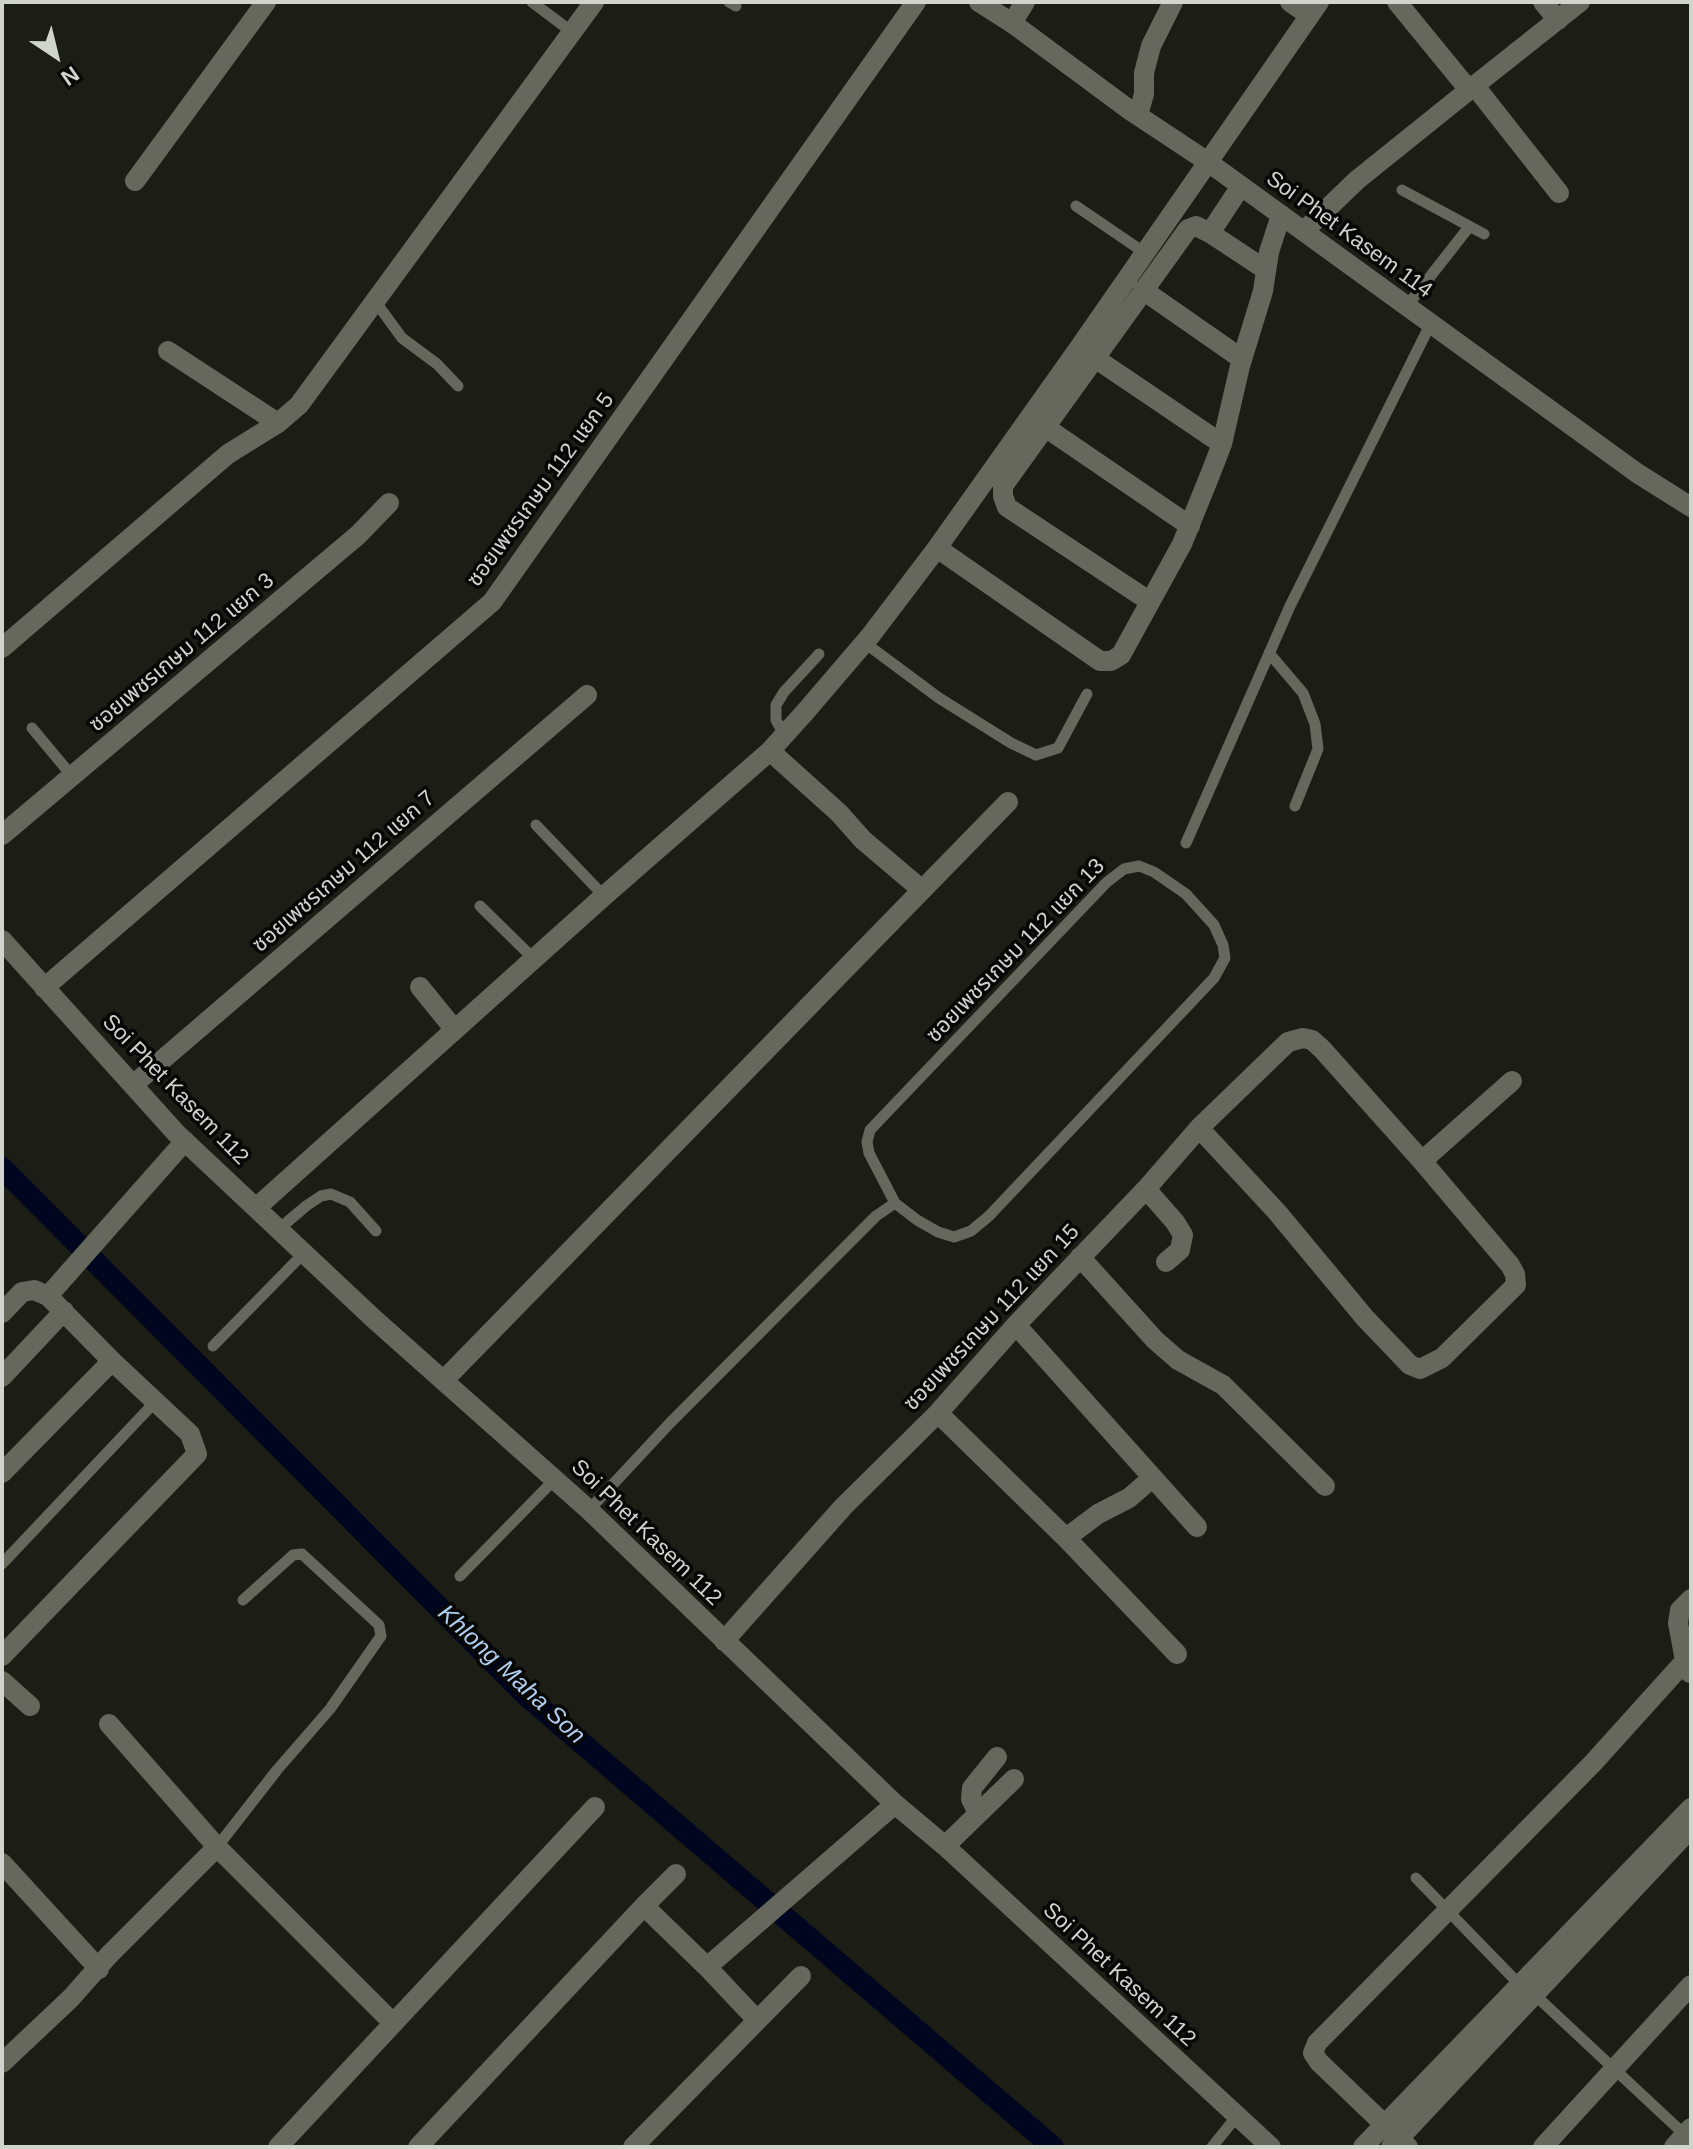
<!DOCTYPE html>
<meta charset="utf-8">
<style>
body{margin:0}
#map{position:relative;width:1693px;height:2149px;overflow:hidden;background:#1c1e15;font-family:Helvetica,sans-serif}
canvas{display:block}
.frame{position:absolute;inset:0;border:4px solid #d1d3cd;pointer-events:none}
.north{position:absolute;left:16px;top:16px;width:80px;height:80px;-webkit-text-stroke:6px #070705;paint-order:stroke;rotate:145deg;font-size:22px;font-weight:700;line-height:32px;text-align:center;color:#d1d3cd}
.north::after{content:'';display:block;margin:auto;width:28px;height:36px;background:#d1d3cd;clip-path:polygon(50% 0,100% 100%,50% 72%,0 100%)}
</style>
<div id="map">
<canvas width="1693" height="2149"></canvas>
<div class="frame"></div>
<div class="north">N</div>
</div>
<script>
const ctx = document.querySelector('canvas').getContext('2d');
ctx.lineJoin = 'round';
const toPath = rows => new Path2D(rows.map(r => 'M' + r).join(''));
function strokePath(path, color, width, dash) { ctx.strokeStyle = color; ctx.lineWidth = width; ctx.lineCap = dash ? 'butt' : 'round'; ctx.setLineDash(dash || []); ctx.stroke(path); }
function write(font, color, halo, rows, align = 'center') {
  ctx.font = font + ' Helvetica,"Noto Sans Thai",sans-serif'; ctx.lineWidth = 7; ctx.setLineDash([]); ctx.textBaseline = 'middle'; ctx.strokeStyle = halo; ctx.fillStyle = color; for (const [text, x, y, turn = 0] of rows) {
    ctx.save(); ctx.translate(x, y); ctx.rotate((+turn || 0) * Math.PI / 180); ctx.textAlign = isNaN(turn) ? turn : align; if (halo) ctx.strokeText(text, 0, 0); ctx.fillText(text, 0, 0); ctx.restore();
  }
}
strokePath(toPath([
 [2,1168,528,1697,1053,2147]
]), '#000520', 22);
strokePath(toPath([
 [532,2,572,32],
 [729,2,736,6],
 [1402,190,1484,234],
 [1076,206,1145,253],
 [375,301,402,338,437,364,458,386],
 [1407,306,1469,227],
 [865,643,939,698,1011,743,1036,755,1058,748,1087,694],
 [1269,653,1303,693,1315,724,1318,749,1295,806],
 [32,728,72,776],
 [785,736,776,720,776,705,784,692,819,654],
 [536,825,604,896],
 [1186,843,1290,606,1431,323],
 [480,906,534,959],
 [279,1229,306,1206,321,1196,331,1194,350,1202,376,1231],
 [213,1346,304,1253],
 [589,1510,670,1423,876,1216,895,1203,917,1220,938,1232,954,1237,971,1231,989,1216,1214,978,1225,958,1223,945,1214,925,1186,894,1154,872,1139,866,1124,869,1107,882,870,1130,867,1142,869,1153,895,1203],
 [2,1564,155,1402],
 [460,1576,555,1479],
 [217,1847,277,1770,330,1709,381,1636,379,1625,302,1554,293,1555,243,1600],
 [1416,1878,1520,1985],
 [1535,1995,1685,2135],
 [1212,2147,1237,2116]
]), '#66685d', 11);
strokePath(toPath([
 [1290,2,1309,15],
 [1543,2,1558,20],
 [1012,23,1025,2],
 [1474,85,1559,193],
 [1469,90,1580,2],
 [1138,115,1144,94,1144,73,1151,46,1173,2],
 [135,181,266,2],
 [1304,231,1357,180,1469,90,1397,2],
 [1210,233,1241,186],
 [1143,290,1242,359],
 [1083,350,1222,444],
 [168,351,278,423],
 [1045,427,1190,526],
 [937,548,1100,661,1111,661,1121,655,1182,544,1210,475,1222,444,1240,366,1263,291,1269,252,1281,215],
 [1149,601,1007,507,1003,496,1003,486,1188,229,1196,226,1210,233,1266,270],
 [2,648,228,454,278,423,299,405,594,2],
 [770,751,839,813,863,840,922,890],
 [2,835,358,535,389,503],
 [2,940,176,1133,374,1319,589,1510,895,1804,945,1846,1271,2147],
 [420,987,455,1030],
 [44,988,492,602,916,2],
 [133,1085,587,695],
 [1422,1161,1512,1081],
 [1146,1189,1175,1222,1183,1235,1180,1250,1166,1262],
 [256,1208,604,896,770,751,806,711,871,635,937,548,1079,348,1319,2],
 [1080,1257,1155,1340,1178,1360,1223,1385,1325,1486],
 [2,1313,22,1292,34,1290,48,1296,185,1141],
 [1016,1325,1197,1527],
 [2,1377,64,1311],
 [444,1380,1008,802],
 [938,1413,1066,1538,1177,1654],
 [2,1473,112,1361],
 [1066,1538,1098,1514,1129,1498,1151,1479],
 [724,1641,843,1507,938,1413,1016,1325,1146,1189,1199,1128,1288,1042,1303,1038,1312,1040,1322,1049,1422,1161,1510,1265,1515,1274,1516,1285,1442,1358,1420,1369,1410,1365,1365,1318,1277,1212,1199,1128],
 [2,1656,197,1454,190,1434,112,1361,48,1296],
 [1690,1673,1685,1661,1678,1623,1680,1610,1691,1599],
 [2,1681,30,1706],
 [109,1724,217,1847,393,2023],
 [978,1813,971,1799,972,1788,997,1757],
 [945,1846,1014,1779],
 [2,1863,99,1969],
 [644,1906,676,1874],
 [707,1967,756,2019],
 [2,2063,71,1998,109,1955,217,1847],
 [278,2147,595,1807],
 [418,2147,644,1906,707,1967,895,1804],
 [633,2147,801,1976],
 [1363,2147,1691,1808],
 [1391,2147,1691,1828],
 [1408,2147,1319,2062,1313,2053,1317,2043,1593,1763,1685,1661],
 [1543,2147,1691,1985],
 [1674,2147,1691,2128]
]), '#66685d', 20);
strokePath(toPath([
 [979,2,1012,23,1131,111,1208,162,1637,473,1691,507]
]), '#66685d', 20);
write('22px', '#d1d3cd', '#070705', [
 ["Soi Phet Kasem 114",1349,235,36],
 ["ซอยเพชรเกษม 112 แยก 5",541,490,-54],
 ["ซอยเพชรเกษม 112 แยก 3",182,653,-40],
 ["ซอยเพชรเกษม 112 แยก 7",344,872,-41],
 ["ซอยเพชรเกษม 112 แยก 13",1016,951,-46],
 ["Soi Phet Kasem 112",175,1090,46],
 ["ซอยเพชรเกษม 112 แยก 15",992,1318,-47],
 ["Soi Phet Kasem 112",646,1533,44],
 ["Soi Phet Kasem 112",1119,1975,43]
]);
write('italic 24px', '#b0cdef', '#070705', [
 ["Khlong Maha Son",511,1675,43]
]);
</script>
